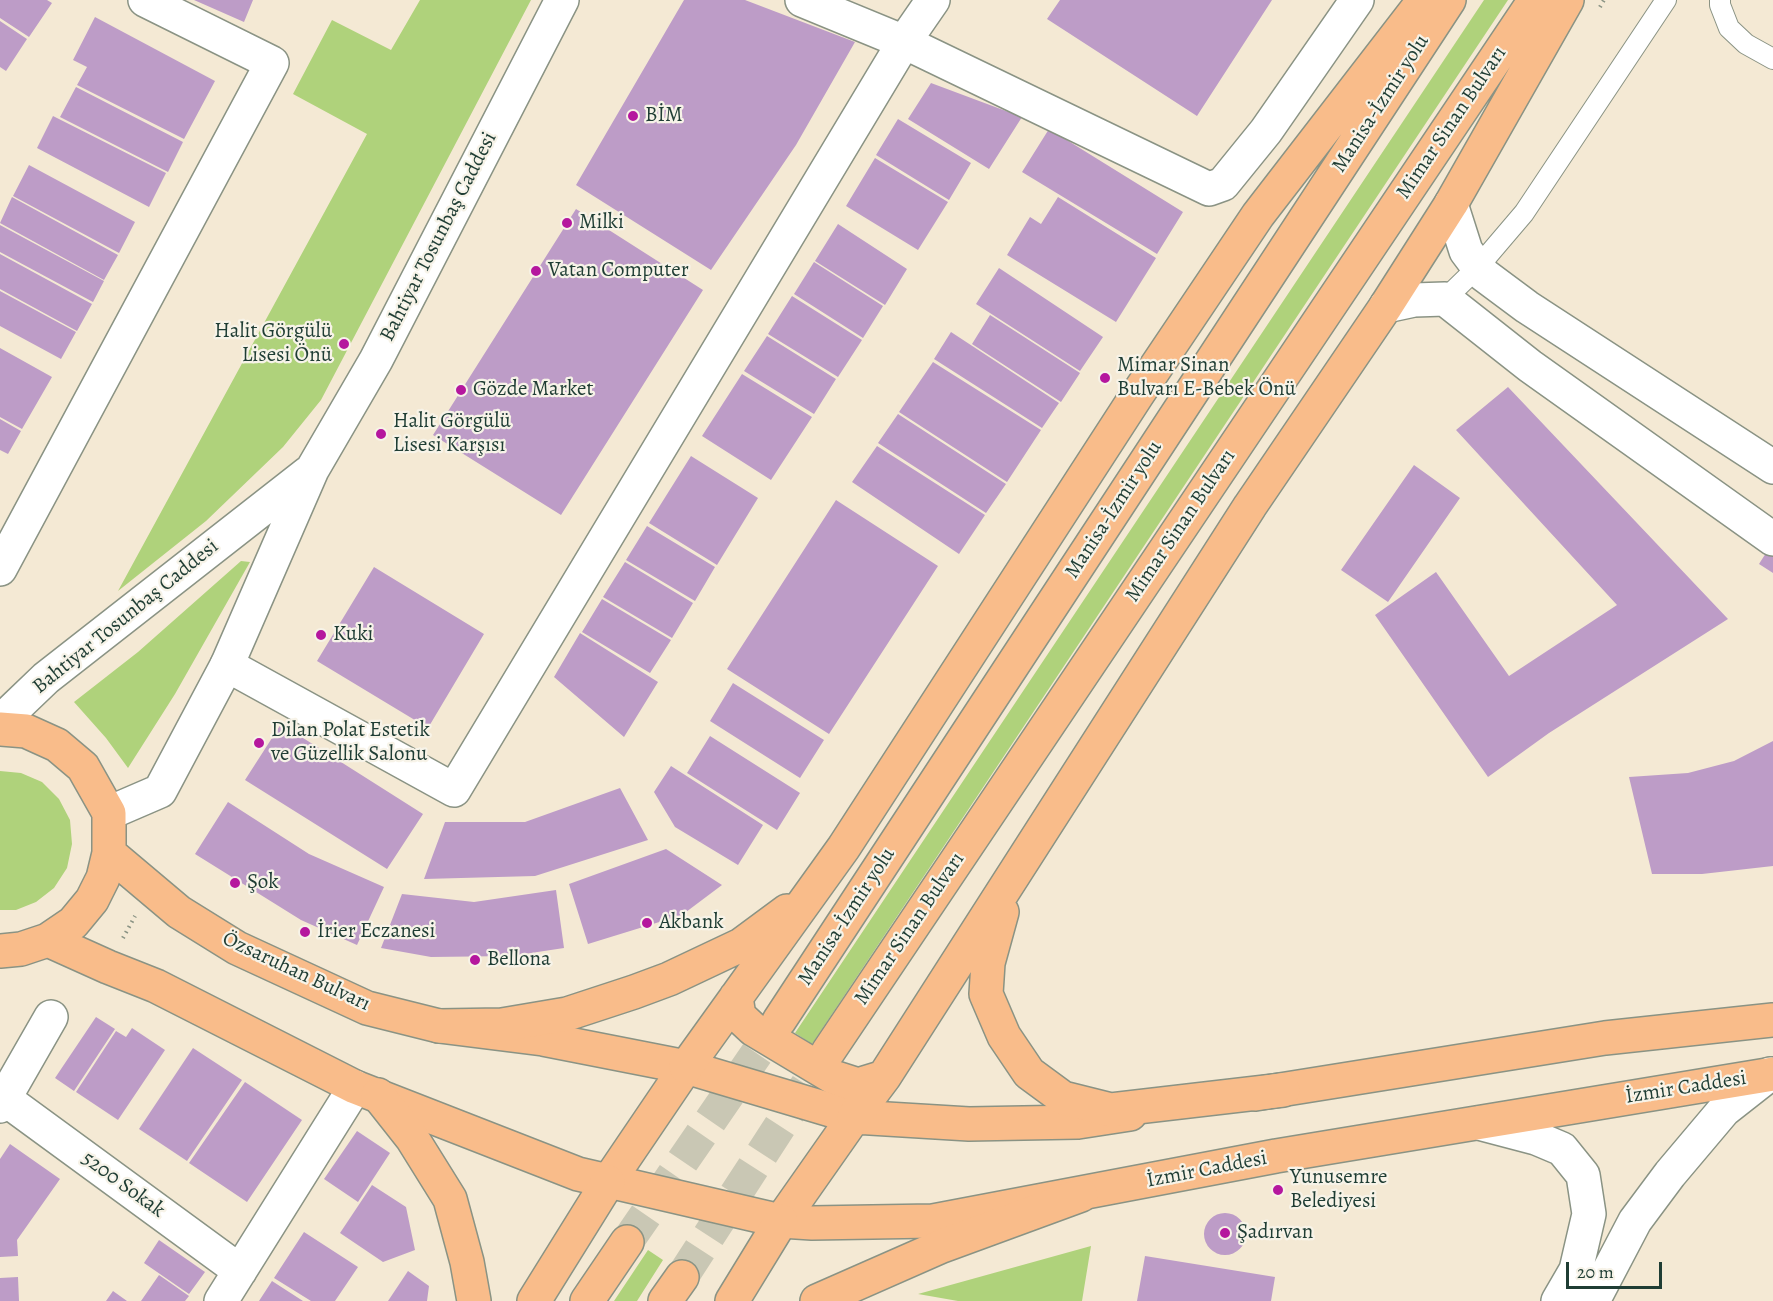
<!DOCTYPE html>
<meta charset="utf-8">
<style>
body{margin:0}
#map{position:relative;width:1773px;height:1301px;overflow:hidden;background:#f4e9d4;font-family:Alegreya,serif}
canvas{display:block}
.scale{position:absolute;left:1566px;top:1262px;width:96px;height:27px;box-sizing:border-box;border:3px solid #1f3d34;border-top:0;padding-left:8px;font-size:18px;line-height:21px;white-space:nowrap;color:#1f3d34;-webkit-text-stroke:4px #f7f3e8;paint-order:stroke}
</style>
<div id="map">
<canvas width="1773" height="1301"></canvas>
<div class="scale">20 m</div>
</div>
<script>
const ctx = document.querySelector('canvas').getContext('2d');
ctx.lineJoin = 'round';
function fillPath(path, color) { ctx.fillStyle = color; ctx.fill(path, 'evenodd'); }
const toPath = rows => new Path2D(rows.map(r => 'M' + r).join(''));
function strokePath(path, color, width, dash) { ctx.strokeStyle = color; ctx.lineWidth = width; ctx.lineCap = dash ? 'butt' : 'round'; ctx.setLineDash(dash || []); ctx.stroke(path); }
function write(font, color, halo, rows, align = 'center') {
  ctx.font = font + ' Alegreya,serif'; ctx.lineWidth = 4.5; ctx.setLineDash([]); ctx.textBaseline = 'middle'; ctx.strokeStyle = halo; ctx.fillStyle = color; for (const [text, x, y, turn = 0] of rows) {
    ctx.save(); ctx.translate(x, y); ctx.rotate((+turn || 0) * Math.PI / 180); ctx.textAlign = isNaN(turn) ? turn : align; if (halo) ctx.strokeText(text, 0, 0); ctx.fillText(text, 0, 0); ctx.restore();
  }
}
fillPath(toPath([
 [420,0,531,0,321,400,283,447,206,521,118,591,367,134,293,94,332,20,391,50],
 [1484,0,1508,0,812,1044,795,1033],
 [241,561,250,562,175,694,128,768,106,738,74,702,138,652],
 [0,771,21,773,42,782,59,799,70,820,72,844,67,868,54,888,36,902,16,910,0,910],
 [1091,1246,1082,1301,958,1301,918,1294],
 [648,1250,663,1260,637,1301,614,1301]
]), '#afd27b');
fillPath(toPath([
 [0,0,47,0,52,3,29,37,0,18],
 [194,0,253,0,244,22],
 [684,0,745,0,855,42,796,145,711,270,576,185],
 [1060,0,1272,0,1197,116,1047,19],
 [95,17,215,81,184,139,77,85,87,67,73,60],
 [0,21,27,39,6,71,0,67],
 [931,83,1022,117,989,169,908,119],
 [76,87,183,142,168,172,60,117],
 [53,116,166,173,149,207,37,148],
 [898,119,971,163,949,200,876,155],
 [1049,129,1183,212,1157,254,1022,172],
 [875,158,948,202,918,250,846,206],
 [29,165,135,222,119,253,13,196],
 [12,197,118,255,104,280,0,223],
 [1058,197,1156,258,1116,322,1007,255,1030,217,1041,224],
 [576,209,703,290,561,515,433,435],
 [838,224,907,269,885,305,815,261],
 [0,225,104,281,93,302,0,252],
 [0,254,92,304,77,331,0,289],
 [814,262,883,306,863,338,794,294],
 [999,268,1103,337,1080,371,976,304],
 [0,291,76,332,61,359,0,326],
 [792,296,862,340,838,377,768,334],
 [990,315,1080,373,1061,402,972,344],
 [951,332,1059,403,1042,428,934,359],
 [767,336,836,379,814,414,744,371],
 [0,348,52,377,22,429,0,417],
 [933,362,1041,430,1007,482,899,412],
 [742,374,812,417,771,480,702,436],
 [1508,387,1728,619,1549,733,1488,777,1375,615,1436,572,1509,676,1617,605,1456,430],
 [898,414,1006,484,986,513,878,443],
 [0,419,21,431,8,454,0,450],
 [877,446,985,515,959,554,852,482],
 [691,456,758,498,717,565,649,523],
 [1414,465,1460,498,1388,602,1341,570],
 [836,500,938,566,829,734,727,669],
 [647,526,715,567,695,601,626,560],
 [1773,542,1773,573,1759,564],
 [625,562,693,603,672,638,603,597],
 [374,567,484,634,428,728,317,661],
 [602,599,671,640,650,673,582,632],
 [580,633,658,682,624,737,554,677],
 [733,683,824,740,800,778,710,721],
 [281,724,423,814,387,869,245,780],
 [710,736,800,793,777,830,687,773],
 [1773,741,1773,866,1702,874,1652,874,1629,777,1688,773,1734,761],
 [671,766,763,825,738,865,675,827,654,792],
 [620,788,648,840,535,876,424,879,445,822,525,822],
 [228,802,309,854,384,887,357,945,301,920,195,854],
 [666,849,722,885,682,915,588,944,569,884],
 [556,890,564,948,511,956,431,957,381,948,402,894,474,902],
 [96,1017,115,1029,74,1091,55,1078],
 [132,1028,165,1050,118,1120,76,1092,116,1031,126,1037],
 [193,1048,242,1080,187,1161,139,1129],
 [245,1082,302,1120,247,1202,189,1163],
 [357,1131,390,1153,358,1202,324,1179],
 [10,1144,60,1179,17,1240,18,1256,0,1257,0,1159],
 [372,1185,406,1207,415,1250,383,1262,340,1233],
 '1204 1234a21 21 0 1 1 42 0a21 21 0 1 1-42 0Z',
 [304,1232,358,1267,335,1301,311,1301,274,1278],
 [159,1240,205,1272,189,1294,144,1263],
 [1145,1256,1275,1277,1271,1301,1137,1301],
 [408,1271,429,1286,427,1301,388,1301],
 [159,1275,189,1296,185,1301,141,1301],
 [18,1277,19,1301,0,1301,0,1278],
 [272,1281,303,1301,259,1301],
 [113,1291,127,1301,106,1301]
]), '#bd9cc7');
strokePath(toPath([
 [627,1242,779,1021],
 [682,1277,828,1052]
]), '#c9c7b4', 33, [33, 16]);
const service = toPath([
 [1720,0,1720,5,1729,28,1746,44,1773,59],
 [1445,299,1478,267,1524,213,1666,0]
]);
const minor = toPath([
 [802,0,904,42,1209,189,1223,184,1266,131,1357,0],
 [1451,204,1466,251,1484,275,1527,307,1773,467],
 [1386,306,1414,300,1445,299,1530,366,1773,539],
 [0,569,272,63,145,0],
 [227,665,454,790,904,42,933,0],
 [5,1099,240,1271],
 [0,1106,51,1017],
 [221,1301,355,1087]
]);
const tertiary = toPath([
 [0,722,46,678,308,473],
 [109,813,160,791,227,665,312,470,376,360,562,0],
 [1479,1123,1536,1138,1562,1149,1583,1175,1589,1214,1576,1270,1558,1301],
 [1593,1301,1635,1221,1670,1174,1724,1110,1770,1074]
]);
const primary = toPath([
 [0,729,26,731,57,745,83,767,109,813,109,853,103,878,92,900,73,923,48,940,21,949,0,951],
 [109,853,179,912,237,948,367,1008,439,1026,543,1039,686,1067,854,1117,969,1124,1078,1122,1130,1114],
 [48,940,108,967,156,986,355,1087,578,1174,781,1221,812,1223,933,1221,1276,1156,1773,1074],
 [1255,1094,1605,1038,1773,1020],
 [608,1182,686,1067],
 [781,1221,854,1117]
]);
const trunk = toPath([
 [1002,912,988,963,986,994,1004,1036,1029,1073,1063,1098,1111,1110,1283,1090],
 [736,997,739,1016,753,1029,833,1077,858,1085,884,1077],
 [779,1021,1449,0],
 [439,1026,502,1025,567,1014,634,992,669,979,741,945,787,911],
 [828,1052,1535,0],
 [686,1067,844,847,1137,395,1258,215,1424,0],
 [378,1095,412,1138,450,1199,467,1262,474,1301],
 [854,1117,884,1077,1250,506,1386,306,1451,204,1567,0],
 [534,1301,608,1182],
 [587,1301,627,1242],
 [665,1301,682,1277],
 [732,1301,781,1221],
 [817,1301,942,1246,1081,1195]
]);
strokePath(service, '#8a9384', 22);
strokePath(minor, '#8a9384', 36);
strokePath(tertiary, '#8a9384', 36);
strokePath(primary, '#8a9384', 36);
strokePath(trunk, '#8a9384', 36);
strokePath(toPath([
 [1600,7,1604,0],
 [123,938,135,916]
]), '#8a9384', 4, [1.5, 4.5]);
strokePath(service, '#fff', 20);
strokePath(minor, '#fff', 33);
strokePath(tertiary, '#fff', 33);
strokePath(primary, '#f9bc8a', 33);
strokePath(trunk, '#f9bc8a', 33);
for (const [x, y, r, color] of [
 [633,116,6,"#b5179e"],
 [567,223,6,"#b5179e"],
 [536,271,6,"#b5179e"],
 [344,344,6,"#b5179e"],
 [1105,378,6,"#b5179e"],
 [461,390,6,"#b5179e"],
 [381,434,6,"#b5179e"],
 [321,635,6,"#b5179e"],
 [259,743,6,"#b5179e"],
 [235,883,6,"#b5179e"],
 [647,923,6,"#b5179e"],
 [305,932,6,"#b5179e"],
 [475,960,6,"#b5179e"],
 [1278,1190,6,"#b5179e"],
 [1225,1233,6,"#b5179e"]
]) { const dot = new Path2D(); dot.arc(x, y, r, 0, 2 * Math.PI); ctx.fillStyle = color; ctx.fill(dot); strokePath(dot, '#f7f3e8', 2); }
write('21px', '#1f3d34', '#f7f3e8', [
 ["Manisa-İzmir yolu",1381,104,-57],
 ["Mimar Sinan Bulvarı",1452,123,-56],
 ["Bahtiyar Tosunbaş Caddesi",439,237,-63],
 ["Manisa-İzmir yolu",1114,510,-57],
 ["Mimar Sinan Bulvarı",1181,526,-56],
 ["Bahtiyar Tosunbaş Caddesi",126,617,-39],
 ["Manisa-İzmir yolu",847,917,-57],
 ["Mimar Sinan Bulvarı",910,929,-56],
 ["Özsaruhan Bulvarı",296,972,25],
 ["İzmir Caddesi",1686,1088,-9],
 ["İzmir Caddesi",1207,1170,-11],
 ["5200 Sokak",123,1185,36]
]);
write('21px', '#1f3d34', '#f7f3e8', [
 ["BİM",645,116],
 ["Milki",579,223],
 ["Vatan Computer",548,271],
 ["Halit Görgülü",332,332,"right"],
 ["Lisesi Önü",332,356,"right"],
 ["Mimar Sinan",1117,366],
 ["Bulvarı E-Bebek Önü",1117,390],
 ["Gözde Market",473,390],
 ["Halit Görgülü",393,422],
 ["Lisesi Karşısı",393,446],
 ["Kuki",333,635],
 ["Dilan Polat Estetik",271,731],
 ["ve Güzellik Salonu",271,755],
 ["Şok",247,883],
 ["Akbank",659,923],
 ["İrier Eczanesi",317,932],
 ["Bellona",487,960],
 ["Yunusemre",1290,1178],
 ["Belediyesi",1290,1202],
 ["Şadırvan",1237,1233]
], 'left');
</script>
